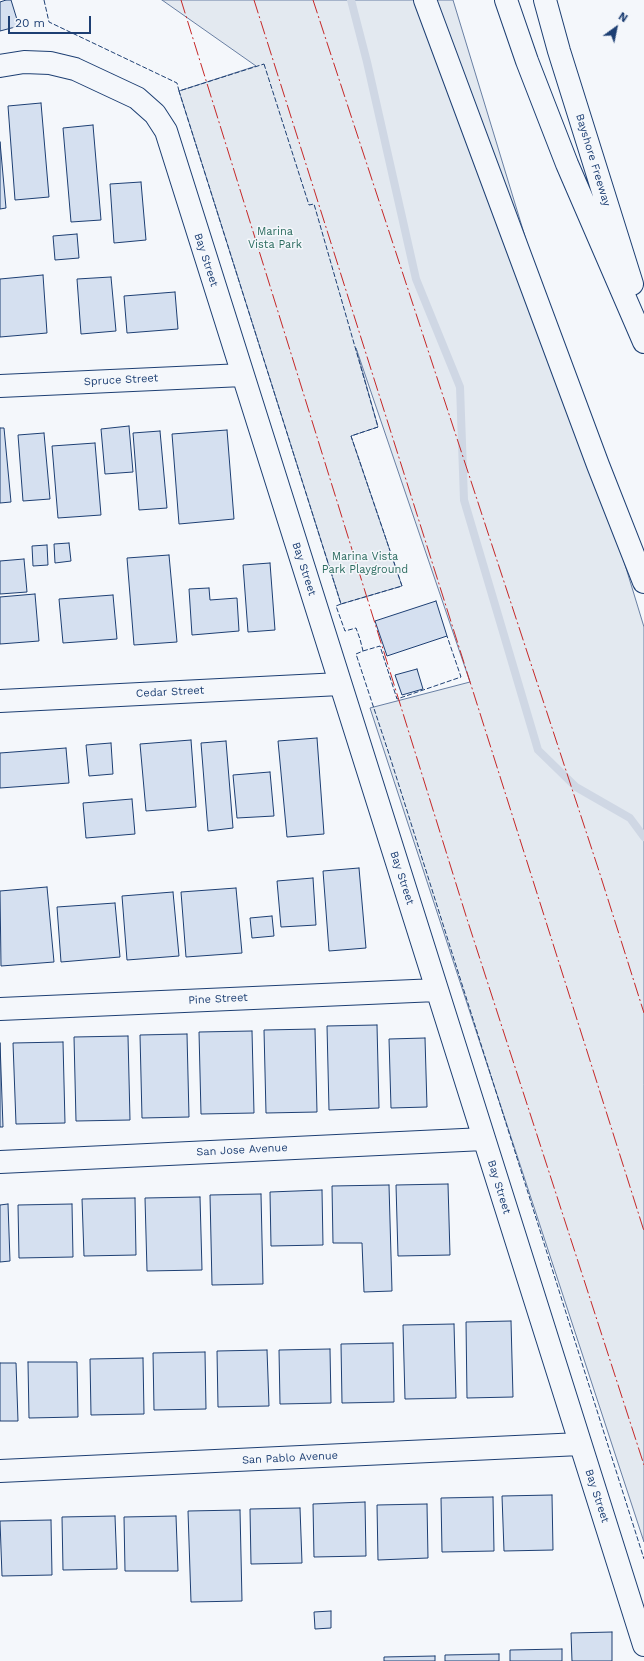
<!DOCTYPE html>
<style>
body{margin:0}
#map{position:relative;width:644px;height:1661px;overflow:hidden;background:#f4f7fb;font-family:"Work Sans",sans-serif}
canvas{display:block}
.north{position:absolute;left:596px;top:8px;width:40px;height:40px;-webkit-text-stroke:3px #f4f7fb;paint-order:stroke;rotate:33deg;font-size:11px;font-weight:700;line-height:16px;text-align:center;color:#1d3f73}
.north::after{content:'';display:block;margin:auto;width:14px;height:18px;background:#1d3f73;clip-path:polygon(50% 0,100% 100%,50% 72%,0 100%)}
.scale{position:absolute;left:8px;top:16px;width:83px;height:18px;box-sizing:border-box;border:2px solid #1d3f73;border-top:0;padding-left:5px;font-size:12px;line-height:14px;white-space:nowrap;color:#1d3f73;-webkit-text-stroke:3px #f4f7fb;paint-order:stroke}
</style>
<div id="map">
<canvas width="644" height="1661"></canvas>
<div class="north">N</div>
<div class="scale">20 m</div>
</div>
<script>
const ctx = document.querySelector('canvas').getContext('2d');
ctx.lineJoin = 'round';
function fillPath(path, color) { ctx.fillStyle = color; ctx.fill(path, 'evenodd'); }
const toPath = rows => new Path2D(rows.map(r => 'M' + r).join(''));
function strokePath(path, color, width, dash) { ctx.strokeStyle = color; ctx.lineWidth = width; ctx.lineCap = dash ? 'butt' : 'round'; ctx.setLineDash(dash || []); ctx.stroke(path); }
function write(font, color, halo, rows, align = 'center') {
  ctx.font = font + ' "Work Sans",sans-serif'; ctx.lineWidth = 3; ctx.setLineDash([]); ctx.textBaseline = 'middle'; ctx.strokeStyle = halo; ctx.fillStyle = color; for (const [text, x, y, turn = 0] of rows) {
    ctx.save(); ctx.translate(x, y); ctx.rotate((+turn || 0) * Math.PI / 180); ctx.textAlign = isNaN(turn) ? turn : align; if (halo) ctx.strokeText(text, 0, 0); ctx.fillText(text, 0, 0); ctx.restore();
  }
}
const green = toPath([
 [162,0,453,0,644,627,644,1542,370,708,470,682,356,348,378,427,351,436,402,586,341,604,179,91,256,66,162,0]
]);
fillPath(green, '#e3e9f0');
strokePath(green, '#687fa3', 1);
strokePath(toPath([
 [351,0,367,62,416,279,460,387,464,500,538,750,576,787,630,818,644,837]
]), '#cfd7e4', 8);
const building = toPath([
 [6,0,11,0,19,26,0,31,0,2,6,0],
 [41,103,49,197,15,200,8,106,41,103],
 [93,125,101,220,71,222,63,128,93,125],
 [0,142,6,208,0,209,0,142],
 [141,182,146,240,114,243,110,184,141,182],
 [77,234,79,258,55,260,53,236,77,234],
 [43,275,47,333,0,337,0,279,43,275],
 [111,277,116,331,81,334,77,279,111,277],
 [175,292,178,329,127,333,124,296,175,292],
 [129,426,133,472,105,474,101,429,129,426],
 [0,428,4,428,11,502,0,503,0,428],
 [227,430,234,519,179,524,172,434,227,430],
 [160,431,167,508,139,510,133,433,160,431],
 [44,433,50,499,23,501,18,435,44,433],
 [95,443,101,515,58,518,52,446,95,443],
 [69,543,71,561,55,563,54,544,69,543],
 [47,545,48,565,33,566,32,546,47,545],
 [169,555,177,642,134,645,127,558,169,555],
 [24,559,27,592,0,594,0,561,24,559],
 [270,563,275,630,248,632,243,565,270,563],
 [209,588,210,600,237,598,239,631,192,635,189,589,209,588],
 [35,594,39,641,0,644,0,597,35,594],
 [113,595,117,639,63,643,59,599,113,595],
 [436,601,447,636,387,656,375,621,436,601],
 [417,669,423,689,402,695,395,675,417,669],
 [317,738,324,834,287,837,278,741,317,738],
 [191,740,196,807,146,811,140,744,191,740],
 [226,741,233,828,208,831,201,743,226,741],
 [111,743,113,774,89,776,86,745,111,743],
 [66,748,69,783,0,788,0,753,66,748],
 [270,772,274,816,237,818,233,775,270,772],
 [132,799,135,834,86,838,83,803,132,799],
 [359,868,366,948,329,951,323,871,359,868],
 [313,878,316,925,281,927,277,881,313,878],
 [47,887,54,962,1,966,0,891,47,887],
 [236,888,242,953,186,957,181,892,236,888],
 [173,892,179,956,127,960,122,896,173,892],
 [115,903,120,957,61,962,57,907,115,903],
 [272,916,274,936,252,938,250,918,272,916],
 [377,1025,379,1108,329,1110,327,1026,377,1025],
 [315,1029,317,1112,266,1113,264,1030,315,1029],
 [252,1031,254,1113,201,1114,199,1032,252,1031],
 [187,1034,189,1117,142,1118,140,1035,187,1034],
 [128,1036,130,1120,76,1121,74,1037,128,1036],
 [425,1038,427,1107,391,1108,389,1039,425,1038],
 [63,1042,65,1123,16,1124,13,1043,63,1042],
 [0,1043,3,1127,0,1127,0,1043],
 [448,1184,450,1255,398,1256,396,1185,448,1184],
 [389,1185,392,1291,364,1292,362,1243,333,1243,332,1186,389,1185],
 [322,1190,323,1245,271,1246,270,1192,322,1190],
 [261,1194,263,1284,212,1285,210,1195,261,1194],
 [200,1197,202,1270,147,1271,145,1198,200,1197],
 [135,1198,136,1255,84,1256,82,1199,135,1198],
 [8,1204,10,1261,0,1262,0,1205,8,1204],
 [72,1204,73,1257,19,1258,18,1205,72,1204],
 [511,1321,513,1397,467,1398,466,1322,511,1321],
 [454,1324,456,1398,405,1399,403,1325,454,1324],
 [393,1343,394,1402,342,1403,341,1344,393,1343],
 [330,1349,331,1403,280,1404,279,1350,330,1349],
 [267,1350,269,1406,218,1407,217,1351,267,1350],
 [205,1352,206,1409,154,1410,153,1353,205,1352],
 [143,1358,144,1414,91,1415,90,1359,143,1358],
 [28,1362,77,1362,78,1417,29,1418,28,1362],
 [0,1363,16,1363,18,1421,0,1421,0,1363],
 [552,1495,553,1550,504,1551,502,1496,552,1495],
 [493,1497,494,1551,442,1552,441,1498,493,1497],
 [365,1502,366,1556,314,1557,313,1504,365,1502],
 [427,1504,428,1558,378,1560,377,1505,427,1504],
 [300,1508,302,1563,251,1564,250,1509,300,1508],
 [240,1510,242,1601,191,1602,188,1511,240,1510],
 [115,1516,117,1569,63,1570,62,1517,115,1516],
 [176,1516,178,1571,125,1571,124,1517,176,1516],
 [51,1520,52,1575,2,1576,0,1521,51,1520],
 [331,1611,331,1628,315,1629,314,1612,331,1611],
 [612,1632,612,1661,572,1661,571,1633,612,1632],
 [562,1649,562,1661,510,1661,510,1650,562,1649],
 [499,1654,499,1661,445,1661,445,1655,499,1654],
 [435,1656,435,1661,384,1661,384,1657,435,1656]
]);
fillPath(building, '#d5e0f0');
strokePath(building, '#1d3f73', 1);
const minor = toPath([
 [0,66,24,62,50,63,75,69,137,98,155,114,166,131,644,1645],
 [0,386,243,375],
 [0,701,340,684],
 [0,1009,437,990],
 [0,1162,484,1139],
 [0,1471,580,1444]
]);
const highway = toPath([
 [425,0,598,465,644,582],
 [506,0,527,61,567,164,644,342],
 [545,0,559,51,632,284]
]);
strokePath(minor, '#1d3f73', 24);
strokePath(highway, '#1d3f73', 24);
strokePath(minor, '#f4f7fb', 22);
strokePath(highway, '#f4f7fb', 22);
strokePath(toPath([
 [44,0,49,22,177,83,179,91],
 [264,64,309,205,314,204,378,427,351,436,402,586,341,604,179,91,264,64],
 [341,604,336,606,345,631,356,628,360,639,363,651,356,654,390,757,644,1559],
 [363,651,380,646,397,699,461,677,447,636]
]), '#1d3f73', 1, [5, 2]);
strokePath(toPath([
 [181,0,467,919,644,1465],
 [254,0,644,1231],
 [313,0,599,871,644,1013]
]), '#c62828', 1, [14, 3, 2, 3]);
write('11px', '#1d3f73', '#f4f7fb', [
 ["Bayshore Freeway",593,160,73],
 ["Bay Street",206,260,72],
 ["Spruce Street",121,380,-3],
 ["Bay Street",304,569,72],
 ["Cedar Street",170,692,-3],
 ["Bay Street",402,878,72],
 ["Pine Street",218,999,-3],
 ["San Jose Avenue",242,1150,-3],
 ["Bay Street",499,1187,73],
 ["San Pablo Avenue",290,1458,-3],
 ["Bay Street",597,1496,72]
]);
write('11px', '#2c6c60', '#f4f7fb', [
 ["Marina",275,232],
 ["Vista Park",275,245],
 ["Marina Vista",365,557],
 ["Park Playground",365,570]
]);
</script>
